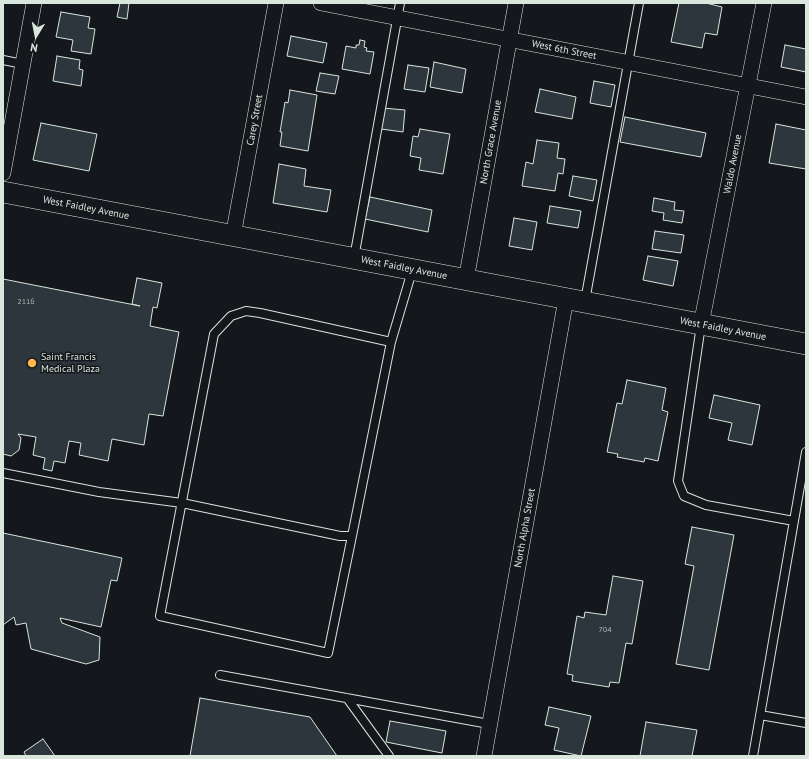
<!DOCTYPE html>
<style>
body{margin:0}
#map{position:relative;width:809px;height:759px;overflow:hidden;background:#14181c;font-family:"PT Sans",sans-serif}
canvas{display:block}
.frame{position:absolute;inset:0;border:4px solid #d8e6dc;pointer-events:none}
.north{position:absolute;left:16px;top:16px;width:40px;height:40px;-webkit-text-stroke:3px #14181c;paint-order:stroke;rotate:190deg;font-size:11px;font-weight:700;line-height:16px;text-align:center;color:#d8e6dc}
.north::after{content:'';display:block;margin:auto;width:14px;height:18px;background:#d8e6dc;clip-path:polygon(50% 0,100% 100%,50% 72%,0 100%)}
</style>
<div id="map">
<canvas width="809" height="759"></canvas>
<div class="frame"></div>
<div class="north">N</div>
</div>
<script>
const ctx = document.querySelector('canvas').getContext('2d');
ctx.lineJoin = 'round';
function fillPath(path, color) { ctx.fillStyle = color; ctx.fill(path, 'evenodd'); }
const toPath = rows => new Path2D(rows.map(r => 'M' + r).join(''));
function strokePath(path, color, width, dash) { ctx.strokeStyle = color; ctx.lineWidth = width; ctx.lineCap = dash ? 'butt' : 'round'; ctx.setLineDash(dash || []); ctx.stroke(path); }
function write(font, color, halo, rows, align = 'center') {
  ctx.font = font + ' "PT Sans",sans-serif'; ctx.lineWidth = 3; ctx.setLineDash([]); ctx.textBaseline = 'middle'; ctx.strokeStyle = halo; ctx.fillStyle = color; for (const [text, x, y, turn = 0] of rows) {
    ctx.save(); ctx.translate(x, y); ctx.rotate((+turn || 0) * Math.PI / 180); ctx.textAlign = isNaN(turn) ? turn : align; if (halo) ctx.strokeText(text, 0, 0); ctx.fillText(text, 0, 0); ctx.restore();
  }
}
const building = toPath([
 [120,3,129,3,127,19,117,17,120,3],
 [679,3,706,3,722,7,717,35,705,33,702,48,671,42,679,3],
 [61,12,90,17,88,28,95,29,91,54,71,51,73,40,56,37,61,12],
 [291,36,327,43,323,63,287,56,291,36],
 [360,40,365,41,364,47,367,48,366,51,374,52,370,74,342,69,346,46,356,48,356,45,359,45,360,40],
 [785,45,806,49,806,72,781,67,785,45],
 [57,56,80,60,79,69,83,70,81,86,53,81,57,56],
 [434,62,466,69,462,93,430,87,434,62],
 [408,65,429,68,425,92,404,89,408,65],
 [320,73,339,76,335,94,316,91,320,73],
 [594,81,615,85,611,107,590,103,594,81],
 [540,89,576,97,572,119,535,112,540,89],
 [290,90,317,95,308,151,280,146,282,132,280,132,285,102,288,103,290,90],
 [383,108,405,110,403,132,381,129,383,108],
 [625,117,706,133,701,157,620,142,625,117],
 [41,123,97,134,89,171,33,160,41,123],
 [776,124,806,130,806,169,769,163,776,124],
 [420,129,450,134,443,174,419,170,421,158,410,156,413,136,418,137,420,129],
 [537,140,559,143,557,158,565,159,563,174,558,173,555,191,522,186,526,162,533,164,537,140],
 [279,164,306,169,304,186,331,190,327,212,273,203,279,164],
 [573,176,597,180,593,201,569,196,573,176],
 [370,197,432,210,428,232,365,219,370,197],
 [654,198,675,202,674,210,684,211,682,223,663,220,664,213,652,211,654,198],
 [550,206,581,211,578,228,547,223,550,206],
 [514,218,537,222,532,250,509,246,514,218],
 [655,231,684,235,681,253,652,249,655,231],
 [648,256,678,261,673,286,643,280,648,256],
 [137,278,162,283,157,308,153,307,150,326,179,332,163,416,149,414,144,445,112,439,108,461,79,455,81,443,69,441,65,463,54,461,52,471,43,469,45,458,33,455,36,437,18,434,21,438,19,450,11,456,3,454,3,279,140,306,132,304,137,278],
 [627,380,666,388,662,410,668,412,658,461,645,458,644,462,617,457,618,454,607,452,617,403,622,404,627,380],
 [714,395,760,405,752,445,728,440,732,423,709,418,714,395],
 [692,527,734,535,709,670,676,664,694,566,685,564,692,527],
 [3,533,122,558,117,581,111,580,101,627,60,618,62,623,100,637,99,660,86,664,31,649,26,623,16,625,14,617,3,625,3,533],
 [613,576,643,581,632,644,626,643,619,683,610,682,609,687,572,681,573,675,567,674,577,616,584,618,585,612,606,615,613,576],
 [200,698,310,717,337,756,190,756,200,698],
 [549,707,591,716,581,756,554,750,559,728,545,725,549,707],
 [390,721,446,731,442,753,386,742,390,721],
 [646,722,697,730,692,756,640,756,646,722],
 [43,739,55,756,26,756,24,752,43,739]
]);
fillPath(building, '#2c363c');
strokePath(building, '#d8e6dc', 1);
const lane = toPath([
 [3,60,23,64],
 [354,258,400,3],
 [585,301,639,3],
 [701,325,678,481,684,496,706,505,794,521],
 [3,473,99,492,182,503,340,536,352,536,391,342,412,271],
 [352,536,328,653,160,616,214,334,231,316,246,311,260,313,391,342],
 [220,675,489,724],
 [347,698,389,756],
 [760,715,806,723],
 [753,756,806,452]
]);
const street = toPath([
 [321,3,806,97],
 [3,173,34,3],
 [233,236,276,3],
 [466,280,516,3],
 [701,325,764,3],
 [484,756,566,299]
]);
const secondary = toPath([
 [3,192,806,344]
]);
strokePath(lane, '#d8e6dc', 10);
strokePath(street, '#d8e6dc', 16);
strokePath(secondary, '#d8e6dc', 22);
strokePath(lane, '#14181c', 8);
strokePath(street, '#14181c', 15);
strokePath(secondary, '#14181c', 21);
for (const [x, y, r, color] of [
 [32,363,5,"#ffb74d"]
]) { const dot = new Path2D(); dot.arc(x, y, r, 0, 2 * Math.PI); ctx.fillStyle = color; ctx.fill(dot); strokePath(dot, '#14181c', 1.5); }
write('8px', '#adbab4', null, [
 ["2116",26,302],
 ["704",605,630]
]);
write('10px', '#d8e6dc', '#14181c', [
 ["West 6th Street",564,50,11],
 ["Carey Street",255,120,-80],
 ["North Grace Avenue",491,142,-80],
 ["Waldo Avenue",733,164,-79],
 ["West Faidley Avenue",86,208,11],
 ["West Faidley Avenue",404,268,11],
 ["West Faidley Avenue",723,329,11],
 ["North Alpha Street",525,528,-80]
]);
write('10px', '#d8e6dc', '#14181c', [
 ["Saint Francis",41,357],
 ["Medical Plaza",41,369]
], 'left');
</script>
